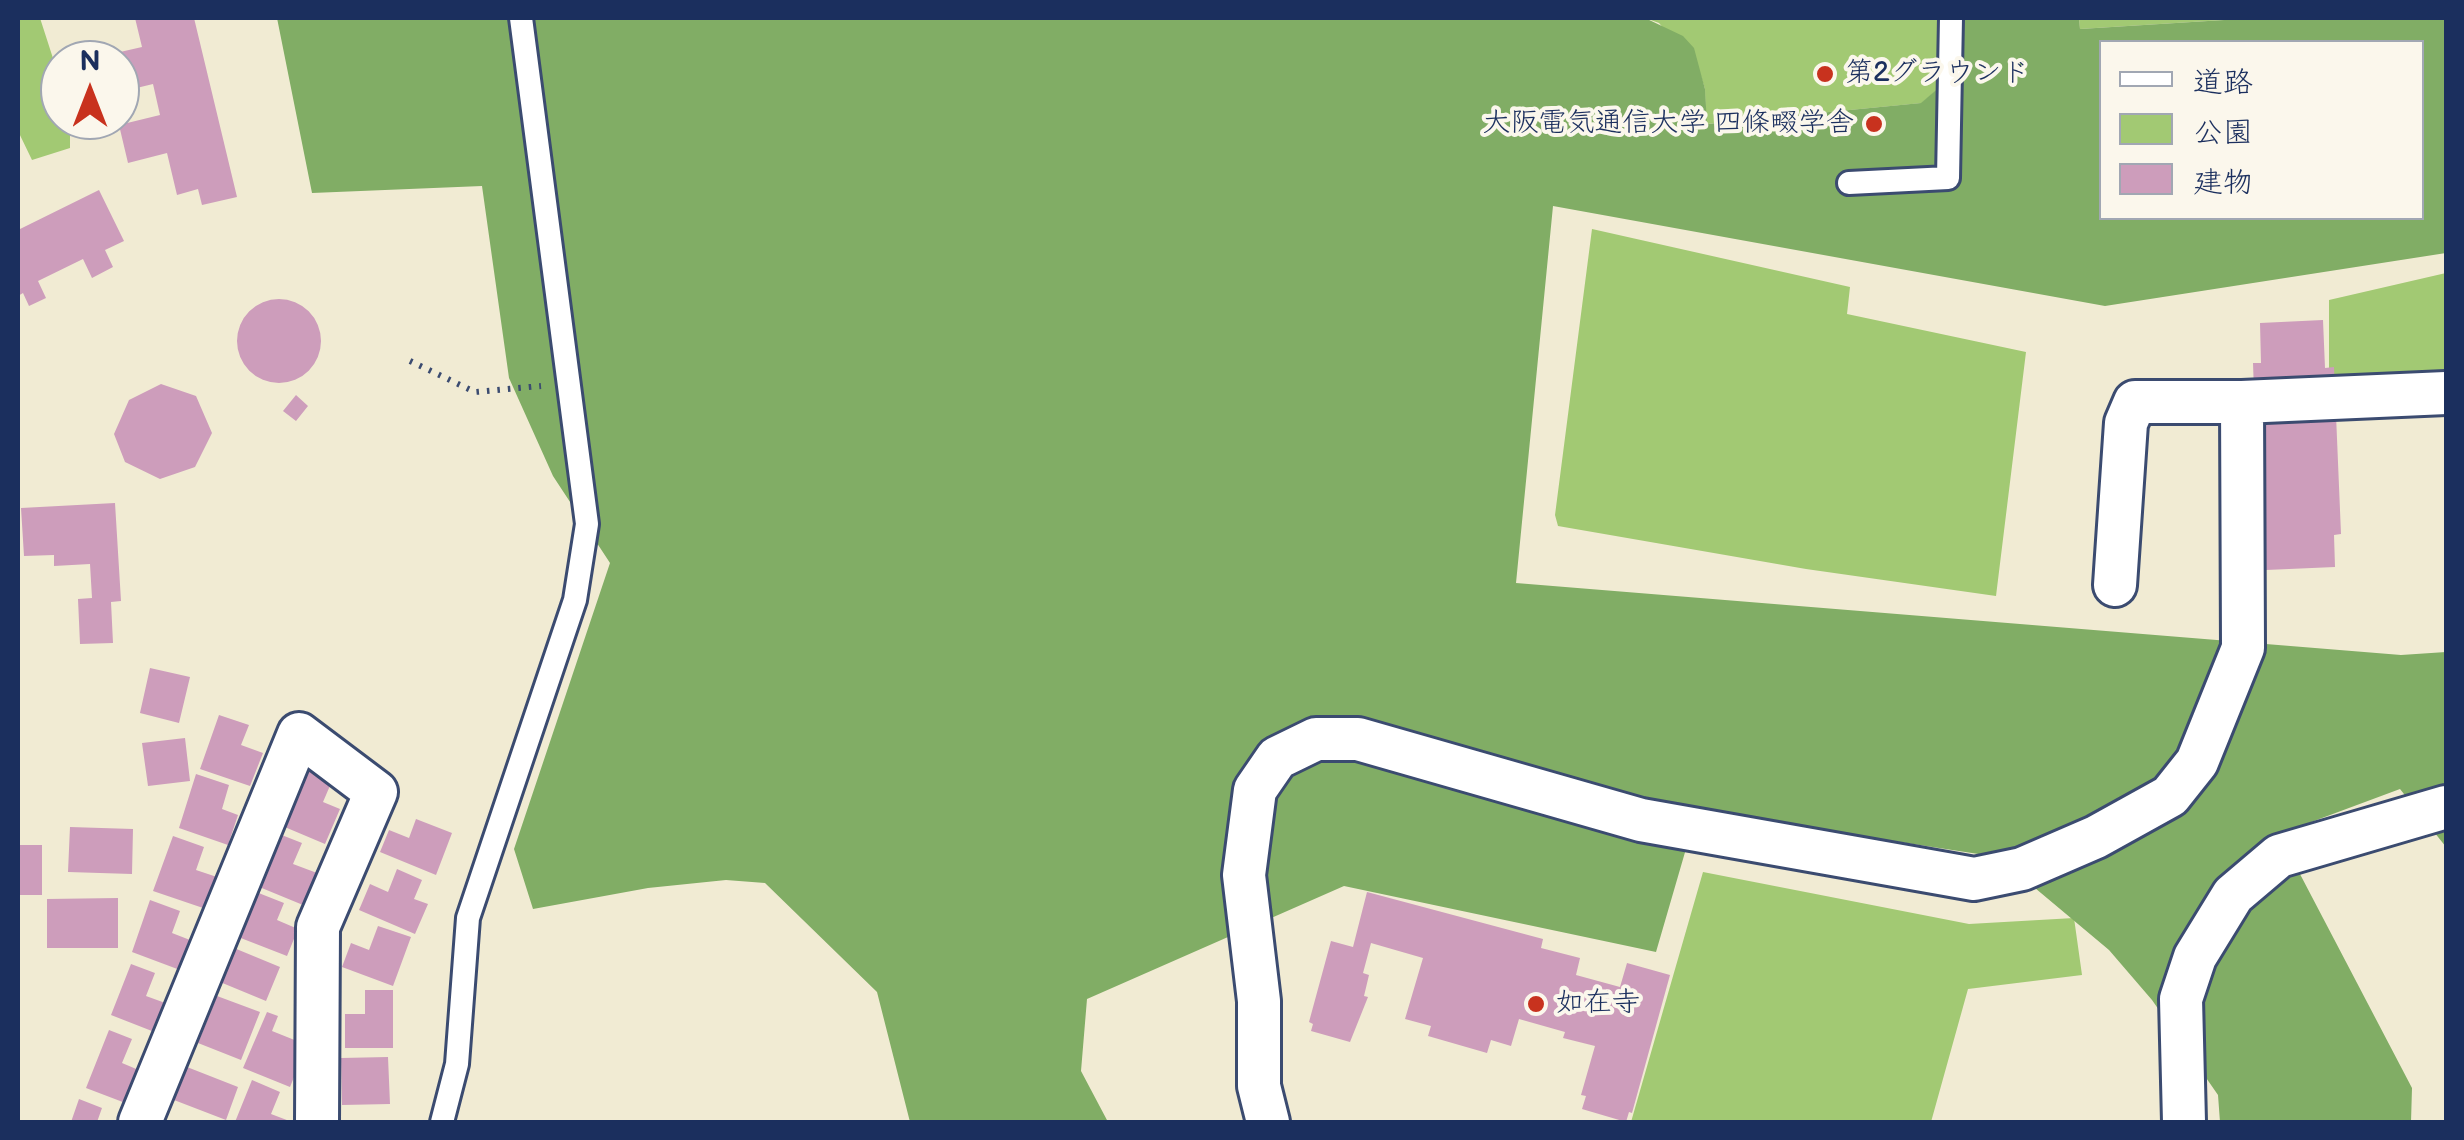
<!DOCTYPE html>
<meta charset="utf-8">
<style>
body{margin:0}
#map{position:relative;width:2464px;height:1140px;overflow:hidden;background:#f1ebd3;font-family:"Balsamiq Sans","Klee One",sans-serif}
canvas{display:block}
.frame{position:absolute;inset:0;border:20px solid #1b2f5e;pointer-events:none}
.legend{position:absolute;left:2099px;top:40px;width:325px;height:180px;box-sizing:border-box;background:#fbf7ec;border:2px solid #a1a7b3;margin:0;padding:12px 18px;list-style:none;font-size:30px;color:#1b2f5e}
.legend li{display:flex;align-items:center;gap:20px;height:50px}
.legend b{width:50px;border:2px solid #a1a7b3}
.north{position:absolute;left:40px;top:40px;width:100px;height:100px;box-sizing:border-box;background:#fbf7ec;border:2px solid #a1a7b3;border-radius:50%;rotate:0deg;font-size:28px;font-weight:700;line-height:40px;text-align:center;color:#1b2f5e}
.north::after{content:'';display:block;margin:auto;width:35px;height:45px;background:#c8321e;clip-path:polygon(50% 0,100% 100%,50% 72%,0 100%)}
</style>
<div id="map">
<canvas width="2464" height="1140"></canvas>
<div class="frame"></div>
<ul class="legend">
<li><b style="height:12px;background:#fff"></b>道路</li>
<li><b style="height:28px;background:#a2c973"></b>公園</li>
<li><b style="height:28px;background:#cd9dbb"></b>建物</li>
</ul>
<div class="north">N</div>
</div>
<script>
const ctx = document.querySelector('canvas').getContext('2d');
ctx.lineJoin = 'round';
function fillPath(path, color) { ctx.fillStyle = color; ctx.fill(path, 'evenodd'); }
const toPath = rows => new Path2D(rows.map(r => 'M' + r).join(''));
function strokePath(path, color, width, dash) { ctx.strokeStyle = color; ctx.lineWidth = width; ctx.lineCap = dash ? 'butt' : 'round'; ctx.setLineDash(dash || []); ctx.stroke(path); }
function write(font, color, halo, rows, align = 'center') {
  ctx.font = font + ' "Balsamiq Sans","Klee One",sans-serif'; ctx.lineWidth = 8; ctx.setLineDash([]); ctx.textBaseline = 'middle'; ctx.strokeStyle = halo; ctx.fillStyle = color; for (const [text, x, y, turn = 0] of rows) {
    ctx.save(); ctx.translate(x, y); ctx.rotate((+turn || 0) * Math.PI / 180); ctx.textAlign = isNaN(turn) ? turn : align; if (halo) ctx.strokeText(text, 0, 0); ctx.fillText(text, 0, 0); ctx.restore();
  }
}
fillPath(toPath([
 [18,18,40,18,60,80,60,120,70,120,70,148,32,160,18,131],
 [1645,18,1949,18,1950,78,1922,103,1706,124,1705,89,1699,70,1659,23],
 [2079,18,2256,18,2080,29],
 [1592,229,1850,287,1847,314,2026,352,1996,596,1806,569,1558,526,1555,515],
 [2446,273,2446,372,2329,378,2329,300],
 [1703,872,1969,924,2074,918,2082,975,1968,989,1931,1122,1631,1122]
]), '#a2c973');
fillPath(toPath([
 [277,18,1645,18,1683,36,1694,48,1705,89,1707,124,1921,103,1950,78,1949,18,2079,18,2080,29,2256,18,2446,18,2446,253,2105,306,1553,206,1516,583,2401,655,2446,652,2446,847,2400,789,2279,834,2412,1088,2411,1122,2220,1122,2218,1095,2152,1000,2109,950,1998,857,1697,811,1656,952,1344,886,1087,999,1081,1071,1108,1122,910,1122,877,992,765,883,726,880,648,888,533,909,514,849,610,563,553,476,509,378,482,186,312,193],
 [2102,42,2422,42,2422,218,2102,218]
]), '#81ad65');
fillPath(toPath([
 [135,18,194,18,237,197,202,205,198,189,177,195,167,153,128,163,119,125,160,115,153,84,120,92,120,60,108,60,107,55,142,47],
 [99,190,124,241,105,250,113,267,92,278,83,259,38,281,46,298,29,306,23,293,18,296,18,230],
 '237 341a42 42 0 1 1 84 0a42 42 0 1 1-84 0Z',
 [2323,320,2325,368,2334,367,2341,534,2334,535,2335,567,2266,570,2264,537,2259,539,2253,363,2261,363,2260,323],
 [161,384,196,396,212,433,195,467,160,479,125,462,114,434,129,400],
 [296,395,308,406,296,421,283,411],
 [115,503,121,601,111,602,113,643,80,644,78,599,92,598,90,564,54,566,54,555,24,556,21,508],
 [150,668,190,677,179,723,140,713],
 [219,715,249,725,241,745,263,753,250,786,200,769],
 [185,738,190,781,148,786,142,743],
 [304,769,332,781,323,802,340,809,325,844,280,825],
 [196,774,229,785,222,809,238,815,228,845,179,828],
 [416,819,452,833,436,875,380,852,389,830,409,838],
 [70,827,133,829,132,874,68,872],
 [274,832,302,843,293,864,317,873,303,905,252,884],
 [173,836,204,847,196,870,217,877,206,909,153,891],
 [18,845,42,845,42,895,18,895],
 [397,869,422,880,414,899,428,904,415,934,359,910,370,884,388,892],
 [251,890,284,903,277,920,298,929,287,956,233,935],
 [1367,892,1543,939,1541,948,1580,958,1576,975,1620,987,1627,963,1670,975,1632,1113,1629,1112,1626,1122,1582,1109,1586,1096,1581,1095,1595,1046,1563,1038,1565,1032,1519,1019,1511,1046,1491,1040,1487,1053,1428,1036,1431,1026,1405,1019,1423,958,1371,943,1363,973,1369,975,1364,996,1368,997,1350,1042,1311,1031,1313,1024,1309,1022,1331,941,1353,947],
 [118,898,118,948,47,948,47,899],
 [150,900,180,911,172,933,190,940,180,970,132,952],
 [378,926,411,937,393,986,342,967,351,943,369,950],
 [234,948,280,967,266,1001,220,982],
 [131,964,155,973,146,996,168,1004,157,1033,111,1015],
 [365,990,393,990,393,1048,345,1048,345,1014,365,1014],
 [217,996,260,1012,241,1060,198,1043],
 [267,1012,278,1016,272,1031,307,1045,290,1087,243,1068],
 [109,1030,132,1039,122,1063,141,1071,128,1104,86,1088],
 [388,1057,390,1104,342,1105,341,1058],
 [187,1067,238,1087,226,1120,174,1100],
 [252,1080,280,1092,271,1114,292,1122,235,1122],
 [79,1099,102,1108,97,1122,71,1122]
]), '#cd9dbb');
const lane = toPath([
 [1849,183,1948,178,1951,18],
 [442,1122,457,1064,468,918,575,600,587,524,521,18]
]);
const street = toPath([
 [2115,585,2126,423,2135,402,2242,402,2446,393],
 [140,1122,299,734,376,792,318,927,317,1122],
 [1268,1122,1259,1086,1259,1001,1244,875,1255,790,1277,758,1316,739,1358,739,1641,820,1974,879,2022,869,2096,837,2170,796,2197,762,2243,648,2242,402],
 [2184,1122,2181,999,2195,957,2233,895,2279,856,2446,807]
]);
strokePath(lane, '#3b4b70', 28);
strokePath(street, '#3b4b70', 48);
strokePath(toPath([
 [410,361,475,392,541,386]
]), '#3b4b70', 6, [2.5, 8]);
strokePath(lane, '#fff', 22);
strokePath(street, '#fff', 42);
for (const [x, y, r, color] of [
 [1825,74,10,"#c8321e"],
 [1874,124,10,"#c8321e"],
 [1536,1004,10,"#c8321e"]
]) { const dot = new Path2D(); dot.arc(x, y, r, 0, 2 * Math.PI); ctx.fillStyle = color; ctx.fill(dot); strokePath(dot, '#fbf7ec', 4); }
write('28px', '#1b2f5e', '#fbf7ec', [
 ["第2グラウンド",1845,74],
 ["大阪電気通信大学 四條畷学舎",1854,124,"right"],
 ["如在寺",1556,1004]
], 'left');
</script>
